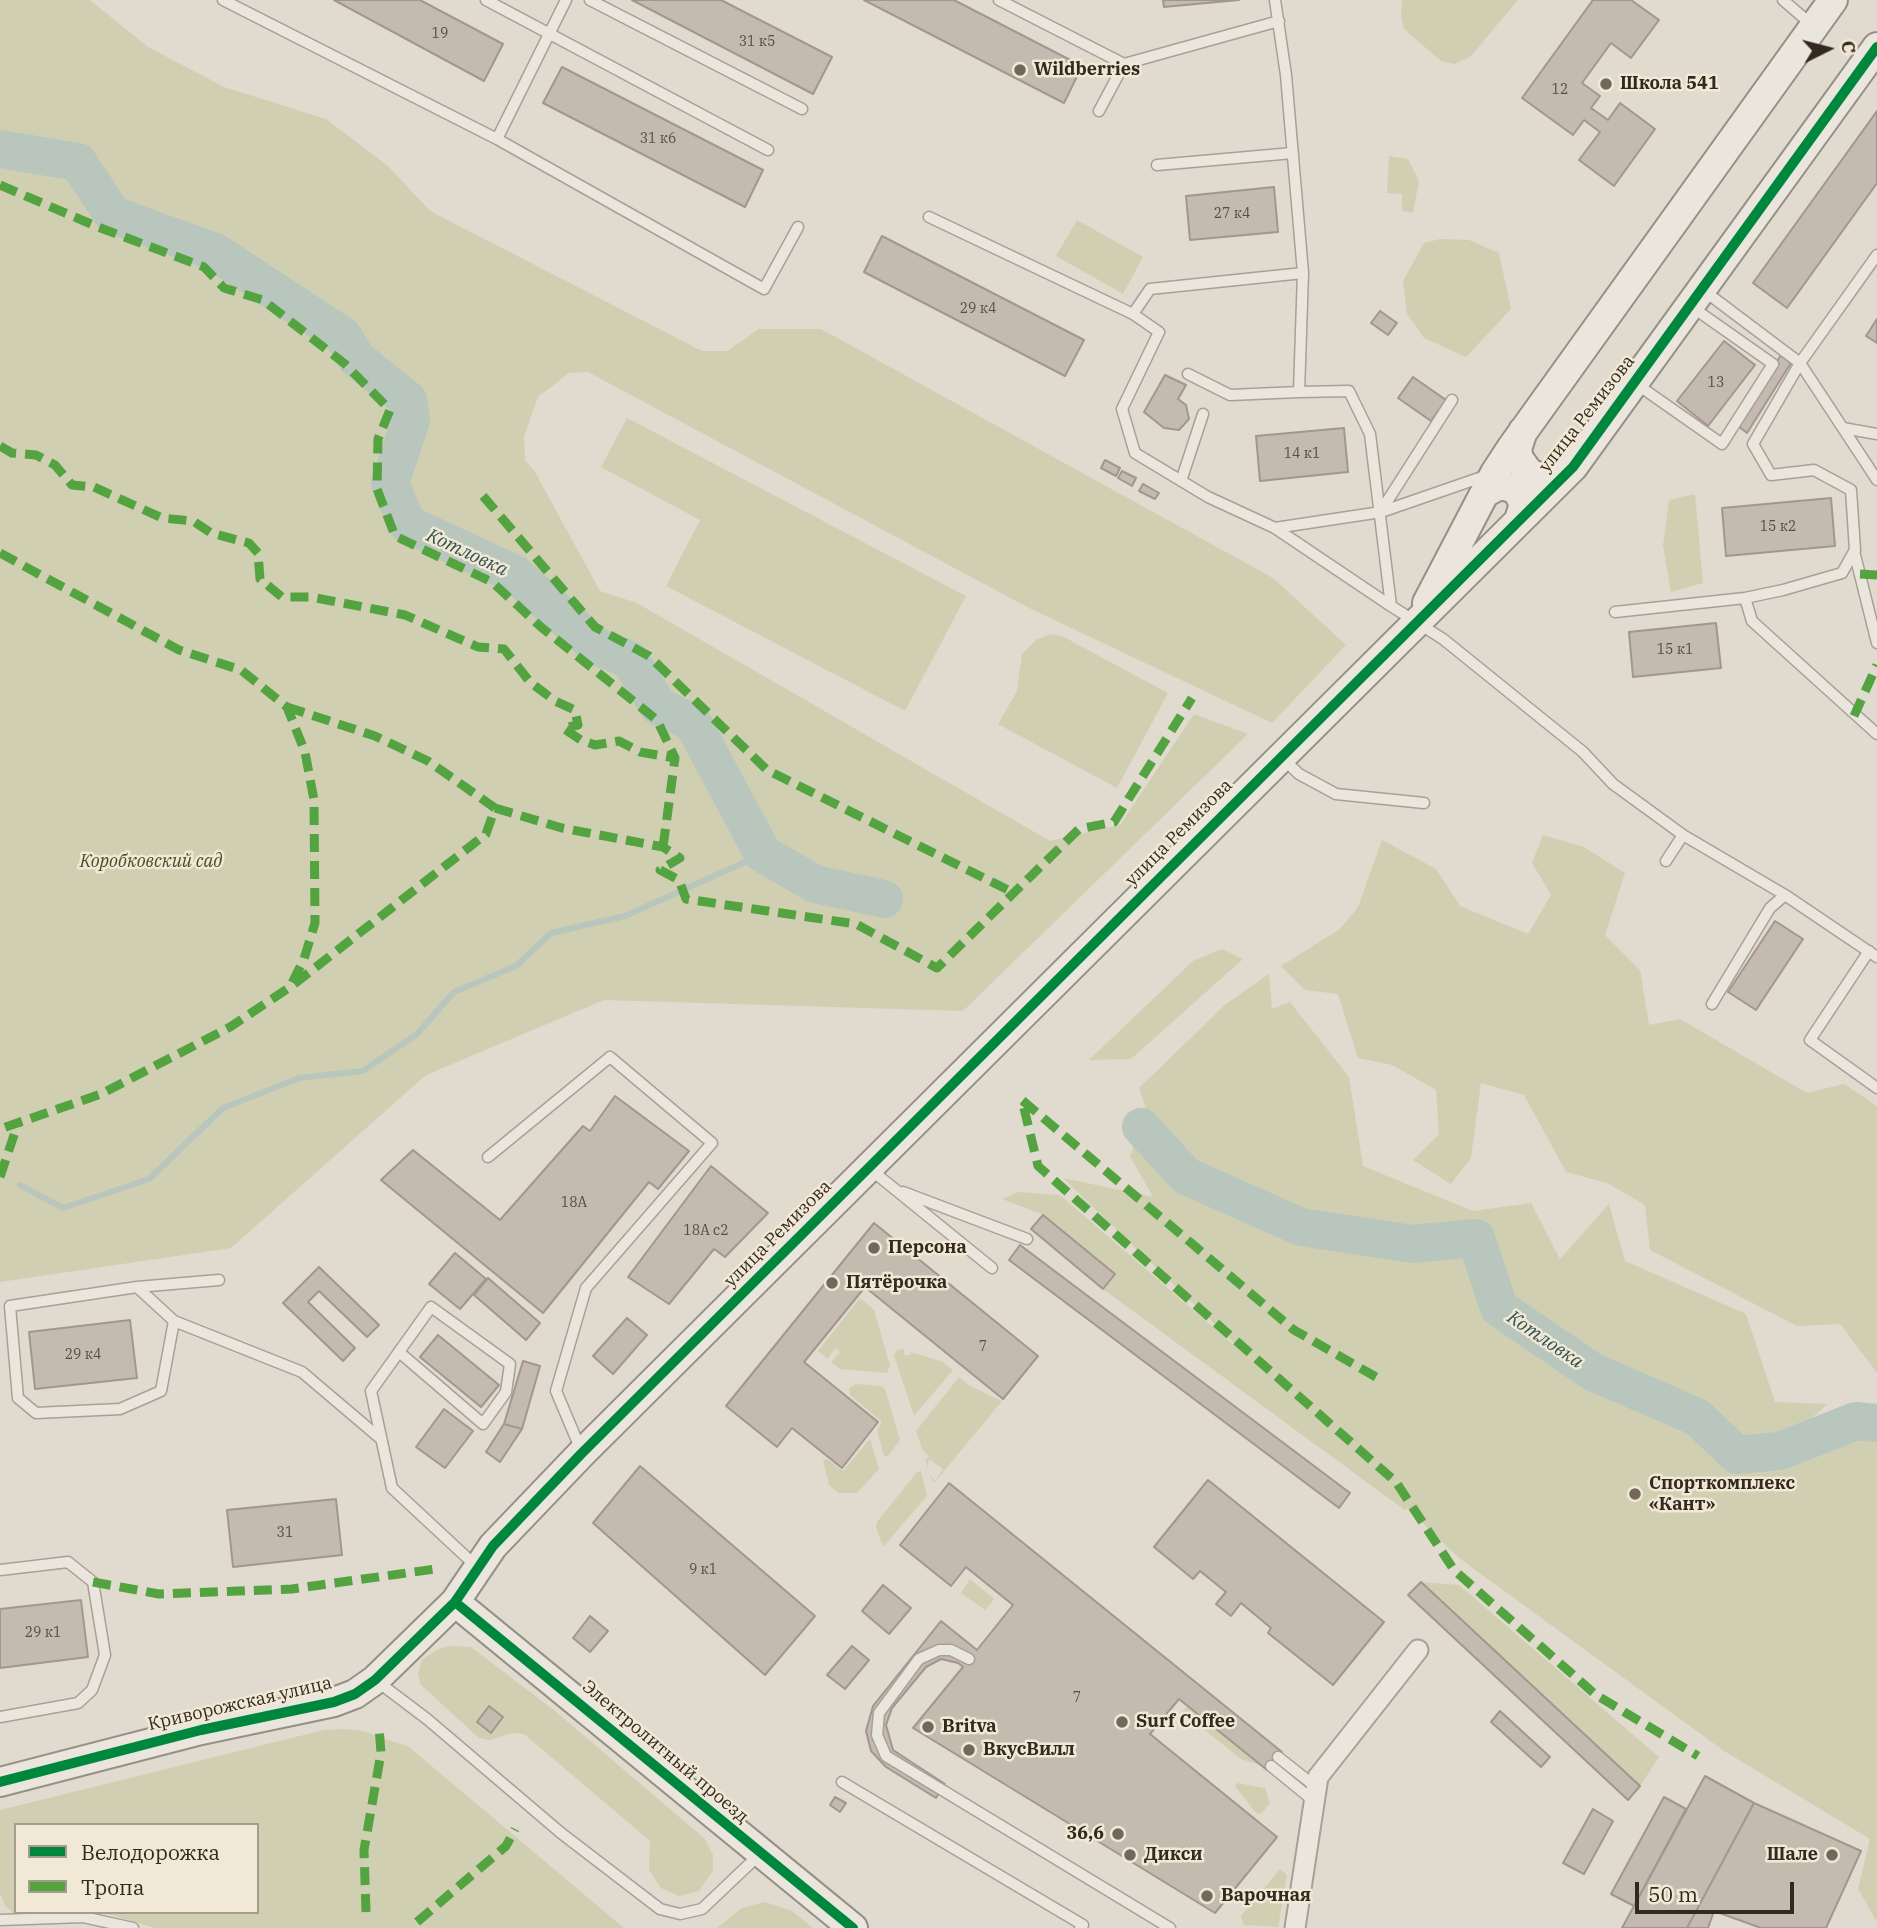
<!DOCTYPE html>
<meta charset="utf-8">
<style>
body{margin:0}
#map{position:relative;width:1877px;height:1928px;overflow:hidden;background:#e1dace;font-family:"IBM Plex Serif",serif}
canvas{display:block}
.legend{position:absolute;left:14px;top:1823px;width:245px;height:91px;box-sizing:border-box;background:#f1e8d5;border:2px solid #a59c8d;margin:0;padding:9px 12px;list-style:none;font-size:21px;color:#342920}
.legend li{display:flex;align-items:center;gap:14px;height:35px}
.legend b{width:35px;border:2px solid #a59c8d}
.north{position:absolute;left:1793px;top:14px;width:70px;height:70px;-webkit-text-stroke:5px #f1e8d5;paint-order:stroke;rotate:84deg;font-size:19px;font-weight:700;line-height:28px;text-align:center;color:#342920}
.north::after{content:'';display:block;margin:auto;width:24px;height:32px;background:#342920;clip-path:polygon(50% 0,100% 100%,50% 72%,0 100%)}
.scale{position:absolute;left:1635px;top:1882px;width:159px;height:32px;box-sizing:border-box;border:4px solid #342920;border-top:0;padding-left:9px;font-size:21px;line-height:24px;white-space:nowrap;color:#342920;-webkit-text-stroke:5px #f1e8d5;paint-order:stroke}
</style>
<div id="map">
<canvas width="1877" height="1928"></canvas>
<ul class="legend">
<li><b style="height:9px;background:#00873e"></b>Велодорожка</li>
<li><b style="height:9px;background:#53a341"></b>Тропа</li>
</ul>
<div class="north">С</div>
<div class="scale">50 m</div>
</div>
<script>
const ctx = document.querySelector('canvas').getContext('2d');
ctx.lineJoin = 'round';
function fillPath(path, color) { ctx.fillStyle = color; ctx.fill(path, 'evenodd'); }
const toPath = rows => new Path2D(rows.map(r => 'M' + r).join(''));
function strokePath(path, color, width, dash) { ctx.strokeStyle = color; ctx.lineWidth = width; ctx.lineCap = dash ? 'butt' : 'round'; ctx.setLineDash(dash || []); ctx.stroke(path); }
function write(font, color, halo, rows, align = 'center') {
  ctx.font = font + ' "IBM Plex Serif",serif'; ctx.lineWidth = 5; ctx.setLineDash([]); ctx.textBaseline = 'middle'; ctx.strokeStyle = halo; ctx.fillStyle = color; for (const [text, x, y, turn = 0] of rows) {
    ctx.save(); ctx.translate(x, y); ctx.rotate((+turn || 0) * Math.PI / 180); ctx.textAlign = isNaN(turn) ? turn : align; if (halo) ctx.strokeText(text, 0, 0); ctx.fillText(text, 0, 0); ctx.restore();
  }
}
fillPath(toPath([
 [0,0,90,0,148,47,224,87,326,119,388,166,430,211,702,351,727,351,759,329,821,329,1273,578,1346,645,1272,723,1029,608,588,372,569,373,538,397,524,436,525,460,535,472,600,591,637,603,1050,841,1120,825,1194,714,1248,734,963,1011,604,1000,426,1075,231,1248,0,1282],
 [1402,0,1518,0,1470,57,1454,64,1441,61,1404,29,1401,17],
 [1389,156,1408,159,1419,181,1413,213,1402,211,1402,194,1387,193],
 [1077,220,1143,257,1123,294,1056,256],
 [1440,239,1469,240,1499,253,1511,309,1466,357,1424,338,1407,314,1403,281,1424,243],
 [627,418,966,596,905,711,666,586,700,520,601,467],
 [1695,494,1703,583,1671,592,1663,545,1669,500],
 [1050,634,1062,636,1168,693,1117,788,998,724,1017,691,1022,654,1036,640],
 [1543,835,1584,847,1625,873,1605,935,1640,970,1649,1025,1680,1019,1807,1093,1844,1084,1877,1106,1877,1373,1840,1324,1797,1326,1650,1250,1645,1205,1607,1183,1566,1172,1524,1095,1481,1083,1471,1158,1451,1184,1413,1160,1439,1134,1436,1090,1392,1065,1358,1058,1338,994,1305,990,1281,966,1340,929,1358,907,1382,840,1436,869,1460,906,1528,934,1551,895,1532,863],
 [1222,949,1243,959,1131,1059,1089,1060,1193,961],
 [1269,974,1272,1009,1290,1002,1349,1077,1363,1166,1473,1211,1531,1203,1560,1259,1609,1204,1625,1261,1746,1314,1775,1402,1827,1404,1802,1427,1877,1426,1877,1922,1858,1889,1870,1839,1724,1751,1459,1558,1406,1507,1406,1511,1103,1289,1114,1274,1043,1215,1002,1199,1018,1192,1060,1195,1258,1366,1063,1178,1153,1197,1130,1156,1147,1112,1139,1088,1226,1004],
 [860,1298,874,1310,890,1366,887,1373,840,1369,831,1362,840,1352,835,1348,828,1359,818,1351],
 [903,1349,905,1349,903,1355,910,1355,911,1352,943,1362,953,1370,914,1416,894,1356,897,1350],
 [959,1377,970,1386,1002,1401,934,1483,929,1473,935,1481,943,1469,929,1459,928,1468,925,1460,929,1456,923,1451,916,1431],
 [856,1384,881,1386,885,1389,900,1440,888,1456,884,1456,877,1431,882,1422,850,1395,849,1388],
 [870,1439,879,1469,857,1493,838,1493,829,1485,823,1460,827,1459,843,1471],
 [921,1471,927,1496,883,1547,876,1527,877,1522,917,1472],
 [970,1579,994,1599,985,1610,961,1593],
 [1421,1582,1459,1585,1659,1757,1640,1786],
 [450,1646,471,1647,555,1711,705,1839,713,1855,713,1871,699,1891,679,1896,661,1888,649,1870,650,1841,524,1734,513,1733,489,1740,479,1738,421,1685,418,1673,422,1660,436,1650],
 [1187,1706,1260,1765,1241,1759,1182,1712],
 [343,1729,363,1731,409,1747,624,1928,155,1928,101,1912,257,1912,257,1825,16,1825,16,1912,51,1912,16,1915,5,1906,0,1894,0,1810,324,1730],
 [1237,1783,1265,1788,1270,1803,1261,1814,1256,1813,1235,1786],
 [1280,1869,1287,1875,1278,1927,1244,1925,1241,1916],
 [765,1902,792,1911,813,1928,717,1928,742,1908]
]), '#d0cfb2');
strokePath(toPath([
 [20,1185,63,1208,149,1179,223,1108,299,1078,363,1071,417,1034,454,992,516,966,551,933,625,916,763,854]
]), '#b8c6bd', 6);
strokePath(toPath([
 [0,149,78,162,113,215,215,252,343,336,356,358,408,400,411,420,390,483,407,524,515,574,596,646,630,660,658,706,693,723,763,854,815,884,884,899],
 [1141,1127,1186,1176,1301,1227,1412,1244,1476,1238,1499,1308,1593,1372,1697,1417,1737,1455,1780,1451,1856,1421,1877,1423]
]), '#b8c6bd', 38);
const building = toPath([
 [334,0,420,0,503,44,484,81,334,0],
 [632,0,721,0,832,57,813,94,632,0],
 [864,0,954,0,1082,66,1064,103,864,0],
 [1163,0,1239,0,1164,7,1163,0],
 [1593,0,1631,0,1659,20,1631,58,1611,43,1582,83,1600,96,1591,108,1608,120,1620,103,1655,129,1614,186,1579,160,1600,132,1584,120,1573,135,1522,98,1593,0],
 [562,67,763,170,745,207,543,103,562,67],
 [1877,111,1877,183,1787,308,1753,283,1877,111],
 [1274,187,1278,232,1190,240,1186,196,1274,187],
 [882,236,1084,340,1065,376,864,272,882,236],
 [1380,311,1397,323,1388,335,1371,323,1380,311],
 [1877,319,1877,343,1866,336,1877,319],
 [1724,341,1755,365,1708,426,1677,401,1724,341],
 [1781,355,1791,363,1747,433,1738,426,1781,355],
 [1165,375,1186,385,1178,399,1186,405,1189,419,1179,430,1164,428,1144,412,1165,375],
 [1413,377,1446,400,1431,421,1398,398,1413,377],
 [1344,428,1348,472,1260,481,1256,436,1344,428],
 [1105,460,1120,468,1116,476,1101,468,1105,460],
 [1122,471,1136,478,1132,486,1118,478,1122,471],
 [1143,484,1159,493,1155,499,1139,491,1143,484],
 [1831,498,1835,546,1726,556,1722,508,1831,498],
 [1716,623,1721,668,1633,677,1629,632,1716,623],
 [1775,921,1803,939,1756,1010,1728,992,1775,921],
 [615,1096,689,1151,658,1189,649,1182,543,1313,381,1180,413,1150,500,1220,583,1126,590,1131,615,1096],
 [711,1166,768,1213,725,1257,714,1249,669,1304,628,1277,711,1166],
 [1043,1215,1115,1274,1103,1289,1031,1229,1043,1215],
 [874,1223,1038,1356,1003,1399,865,1287,804,1362,878,1422,842,1468,792,1428,777,1447,726,1406,874,1223],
 [1020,1245,1350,1493,1339,1508,1009,1260,1020,1245],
 [455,1253,486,1279,460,1309,429,1284,455,1253],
 [319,1267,379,1325,367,1337,319,1291,308,1302,355,1348,343,1361,283,1303,319,1267],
 [488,1278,540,1323,526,1340,474,1295,488,1278],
 [627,1318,647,1335,613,1374,593,1356,627,1318],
 [130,1320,137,1378,35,1389,29,1332,130,1320],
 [438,1335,499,1385,481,1407,420,1357,438,1335],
 [523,1361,540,1366,522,1429,504,1424,523,1361],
 [444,1409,473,1431,445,1468,416,1447,444,1409],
 [504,1424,522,1429,500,1462,486,1452,504,1424],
 [640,1466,815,1616,765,1675,593,1523,640,1466],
 [1208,1480,1384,1622,1333,1685,1268,1633,1271,1628,1241,1603,1231,1616,1216,1604,1226,1592,1200,1571,1193,1579,1154,1547,1208,1480],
 [949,1483,1282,1752,1267,1770,1179,1699,1150,1734,1277,1837,1215,1913,913,1728,963,1667,958,1663,941,1659,926,1667,892,1708,886,1725,893,1750,945,1784,936,1798,886,1767,871,1751,866,1731,873,1706,941,1621,977,1650,1013,1605,966,1567,951,1586,900,1545,949,1483],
 [336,1499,342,1555,233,1567,227,1510,336,1499],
 [1421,1582,1640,1786,1628,1800,1408,1595,1421,1582],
 [883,1585,911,1608,889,1634,862,1611,883,1585],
 [81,1600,88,1657,0,1668,0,1609,81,1600],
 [590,1616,608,1631,590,1652,573,1638,590,1616],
 [852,1646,869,1660,845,1689,827,1675,852,1646],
 [489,1706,503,1717,491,1733,477,1722,489,1706],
 [1500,1711,1550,1757,1541,1767,1491,1722,1500,1711],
 [1705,1776,1754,1803,1687,1928,1622,1928,1705,1776],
 [835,1797,846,1803,840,1812,830,1805,835,1797],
 [1664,1797,1686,1809,1634,1906,1611,1894,1664,1797],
 [1754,1803,1861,1851,1826,1928,1761,1928,1714,1911,1708,1928,1687,1928,1754,1803],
 [1593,1809,1613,1821,1584,1874,1563,1863,1593,1809]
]);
fillPath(building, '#c4baaf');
strokePath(building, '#a1978e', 2);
const lane = toPath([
 [223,0,497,139],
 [486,0,768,150],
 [566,0,497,139,764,289,798,227],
 [590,0,802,109],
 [999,0,1124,64,1279,21],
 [1275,0,1286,75,1303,273,1299,392,1349,391,1370,434,1391,606,1443,639,1583,752,1613,784,1683,835,1785,895,1877,957],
 [1783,0,1812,25],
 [1099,111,1124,64],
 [1157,165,1293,153],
 [929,217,1133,314,1159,332,1122,409,1135,453,1208,497,1275,528,1391,606],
 [1877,255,1800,363,1877,480],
 [1133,314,1150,289,1303,273],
 [1188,374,1230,395,1299,392],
 [1635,383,1722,444,1773,364,1692,307],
 [1843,428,1877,434],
 [1182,478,1203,414],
 [1381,511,1452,400],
 [1275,528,1381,512,1488,475],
 [1854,551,1877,643],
 [1745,598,1752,621,1877,734],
 [1615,612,1745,598,1783,590,1842,573,1855,550,1851,490,1814,470,1771,475,1753,444,1800,363,1703,290],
 [1283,759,1299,774,1336,794,1424,803],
 [1666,861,1683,835],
 [1869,951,1810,1040,1877,1088],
 [1712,1004,1770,908,1785,895],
 [488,1157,610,1057,712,1143,586,1288,556,1391,581,1450],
 [870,1169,992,1268],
 [903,1192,1027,1239],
 [137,1287,174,1321,302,1372,381,1439],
 [174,1321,161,1391,120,1409,36,1413,18,1398,10,1306,137,1287,219,1280],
 [399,1352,483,1424,506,1392,510,1364,431,1307,371,1391,392,1488,477,1567],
 [0,1570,68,1562,93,1582,105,1655,92,1690,78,1703,0,1717],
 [969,1659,951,1650,939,1650,919,1659,879,1713,877,1735,886,1756,1170,1928],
 [378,1682,427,1719,561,1833,660,1909,680,1914,702,1909,761,1853],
 [1278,1757,1316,1787],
 [1271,1766,1314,1801],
 [842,1782,1083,1925,1080,1928],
 [0,1920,83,1917,133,1928]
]);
const street = toPath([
 [1295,1928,1318,1777,1418,1650]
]);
const secondary = toPath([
 [1523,431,1517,449,1519,459,1530,474,1548,479,1571,469],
 [1485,493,1500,485,1516,489,1524,504,1519,520],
 [1427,603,1495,473,1512,447,1833,0],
 [455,1602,853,1928],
 [0,1782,201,1730,334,1702,355,1694,375,1680,455,1602,493,1546,582,1453,1573,467,1877,47]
]);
strokePath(lane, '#a7a097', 13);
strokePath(street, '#a7a097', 23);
strokePath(secondary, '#968f86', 32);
strokePath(lane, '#eae6de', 10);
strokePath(street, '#eae6de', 19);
strokePath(secondary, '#eae6de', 28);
strokePath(toPath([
 [0,185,98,227,204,267,224,288,263,300,345,364,390,410,378,439,377,489,395,536,492,582,541,627,657,720,675,758,663,847],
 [0,446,12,453,36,455,55,465,72,485,94,487,162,518,193,521,211,533,249,543,258,553,260,579,282,597,311,597,405,615,478,647,504,649,530,682,555,701,575,710,578,725,563,728,581,740,595,745,619,741,640,752,675,758],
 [483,496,595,627,649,656,767,770,1012,892],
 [0,553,179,650,241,670,287,707,305,752,314,800,315,923,304,959,290,987,230,1027,101,1094,0,1129],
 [1860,574,1877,575],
 [287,707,375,736,428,761,495,808,486,834,293,985],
 [1854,716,1877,665],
 [495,808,562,828,663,847,680,858,660,870,679,880,686,899,856,924,937,968,1079,829,1114,822,1192,698],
 [0,1177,18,1123],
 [1376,1377,1294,1330,1022,1100,1038,1166,1396,1482,1454,1570,1596,1695,1698,1756],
 [93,1582,159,1594,292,1589,435,1569],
 [366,1912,364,1850,381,1753,379,1727],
 [417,1922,506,1846,515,1829]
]), '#53a341', 9, [18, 9]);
strokePath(toPath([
 [455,1602,853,1928],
 [0,1782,201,1730,334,1702,355,1694,375,1680,455,1602,493,1546,582,1453,1573,467,1877,47]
]), '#00873e', 10);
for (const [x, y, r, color] of [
 [1020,70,7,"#71675d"],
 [1606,84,7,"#71675d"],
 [874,1248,7,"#71675d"],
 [832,1283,7,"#71675d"],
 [1635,1494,7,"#71675d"],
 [1122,1722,7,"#71675d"],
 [928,1727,7,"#71675d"],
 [969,1750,7,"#71675d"],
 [1118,1834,7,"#71675d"],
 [1130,1855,7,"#71675d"],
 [1832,1855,7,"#71675d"],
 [1207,1896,7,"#71675d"]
]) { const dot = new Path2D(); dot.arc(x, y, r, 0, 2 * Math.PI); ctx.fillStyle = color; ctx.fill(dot); strokePath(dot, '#f1e8d5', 2.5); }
write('14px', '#584d44', null, [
 ["19",440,34],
 ["31 к5",757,42],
 ["12",1560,90],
 ["31 к6",658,139],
 ["27 к4",1232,214],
 ["29 к4",978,309],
 ["13",1716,383],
 ["14 к1",1302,454],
 ["15 к2",1778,527],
 ["15 к1",1675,650],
 ["18А",574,1203],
 ["18А с2",706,1231],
 ["7",983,1347],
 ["29 к4",83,1355],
 ["31",285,1533],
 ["9 к1",703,1570],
 ["29 к1",43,1633],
 ["7",1077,1698]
]);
write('bold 18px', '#342920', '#f1e8d5', [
 ["Wildberries",1034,70],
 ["Школа 541",1620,84],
 ["Персона",888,1248],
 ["Пятёрочка",846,1283],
 ["Спорткомплекс",1649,1484],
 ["«Кант»",1649,1505],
 ["Surf Coffee",1136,1722],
 ["Britva",942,1727],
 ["ВкусВилл",983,1750],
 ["36,6",1104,1834,"right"],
 ["Дикси",1144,1855],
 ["Шале",1818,1855,"right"],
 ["Варочная",1221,1896]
], 'left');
write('18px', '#342920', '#f1e8d5', [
 ["улица Ремизова",1587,414,-52],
 ["улица Ремизова",1179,833,-45],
 ["улица Ремизова",778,1234,-45],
 ["Криворожская улица",240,1704,-13],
 ["Электролитный проезд",665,1752,40]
]);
write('italic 18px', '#464f29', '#f1e8d5', [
 ["Коробковский сад",151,862]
]);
write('italic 19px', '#31524f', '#f1e8d5', [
 ["Котловка",467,553,25],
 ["Котловка",1545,1340,34]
]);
</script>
